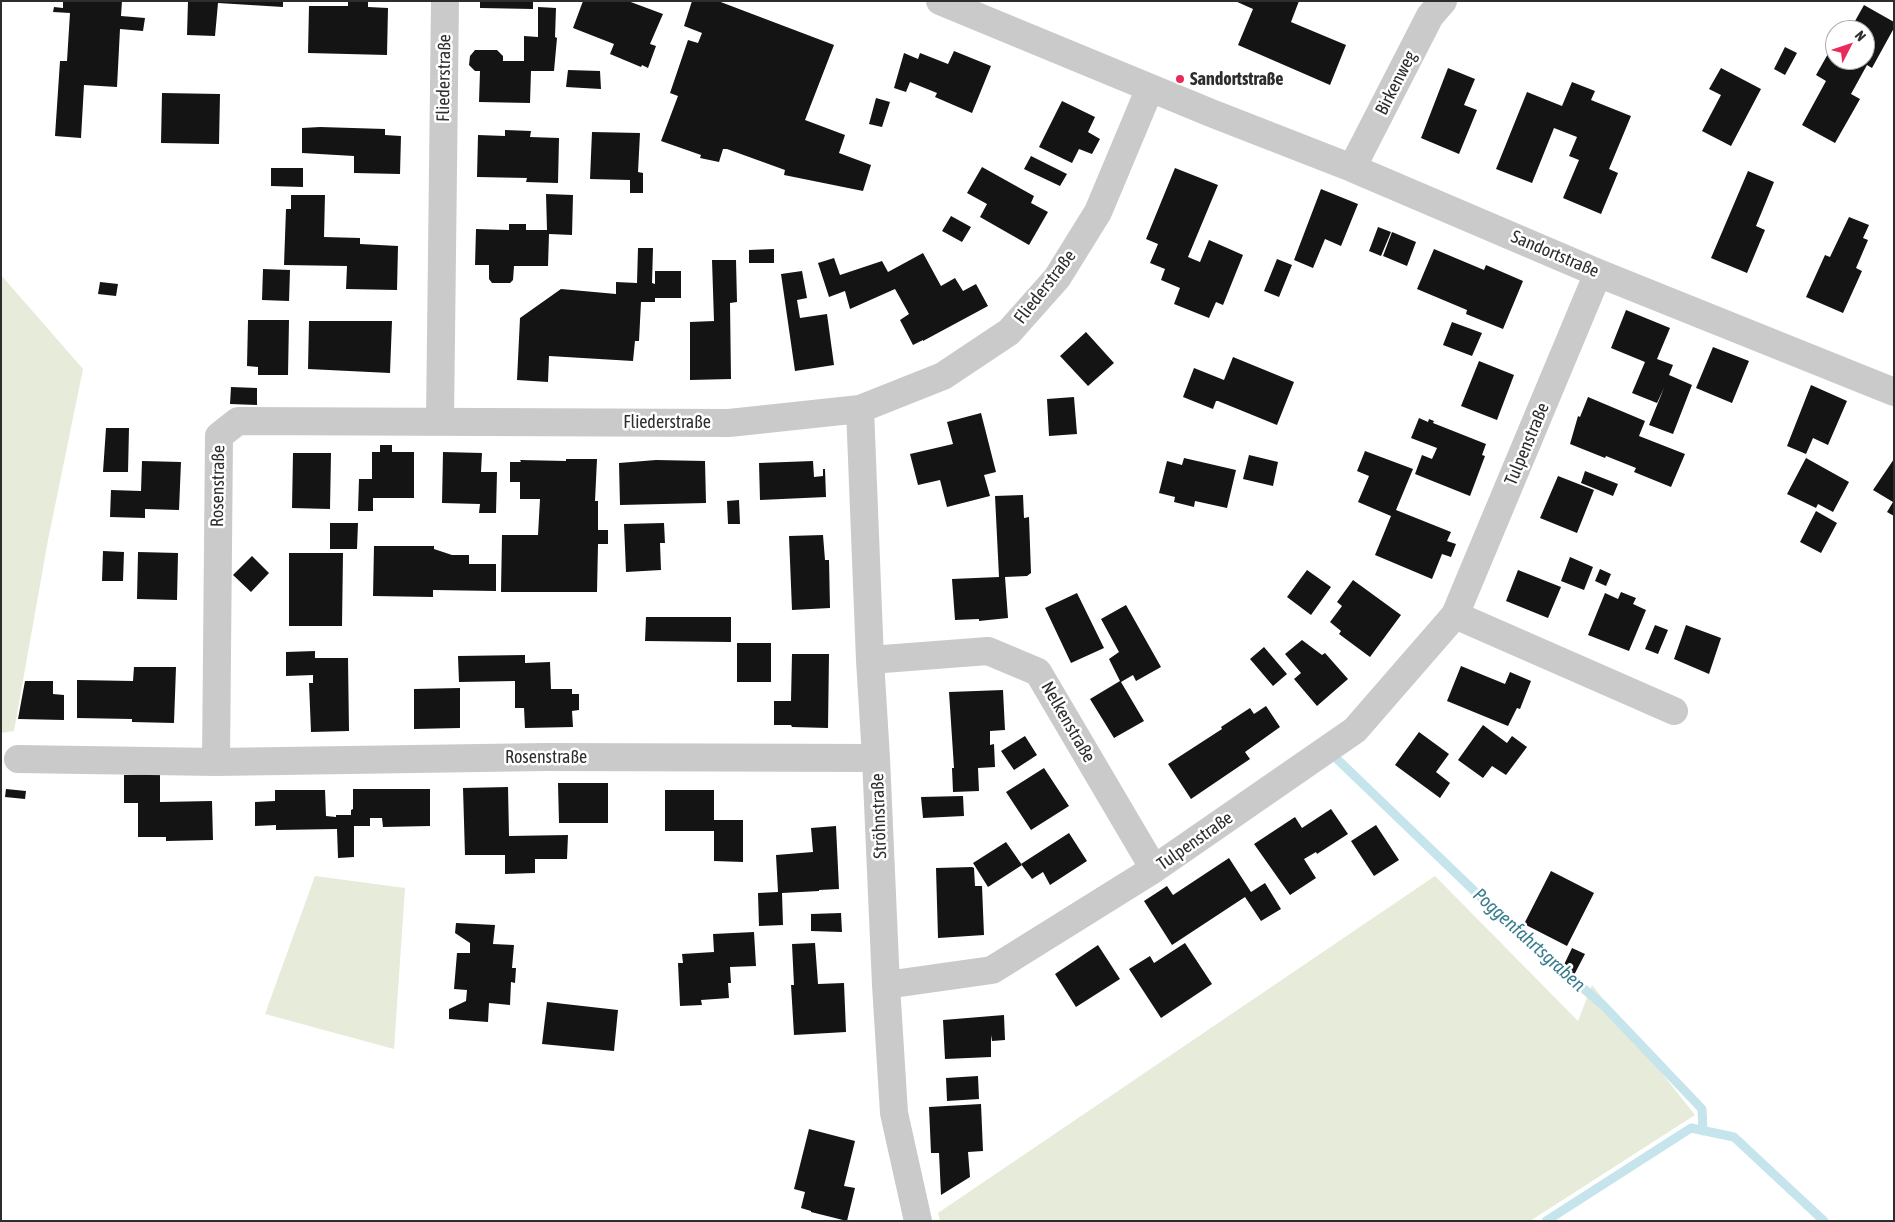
<!DOCTYPE html>
<meta charset="utf-8">
<style>
body{margin:0}
#map{position:relative;width:1895px;height:1222px;overflow:hidden;background:#fff;font-family:"Asap Condensed",sans-serif}
canvas{display:block}
.frame{position:absolute;inset:0;border:2px solid #2d2d2d;pointer-events:none}
.north{position:absolute;left:1825px;top:20px;width:50px;height:50px;box-sizing:border-box;background:#fff;border:1px solid #ababab;border-radius:50%;rotate:49deg;font-size:14px;font-weight:700;line-height:20px;text-align:center;color:#2d2d2d}
.north::after{content:'';display:block;margin:auto;width:18px;height:22px;background:#e82b5b;clip-path:polygon(50% 0,100% 100%,50% 72%,0 100%)}
</style>
<div id="map">
<canvas width="1895" height="1222"></canvas>
<div class="frame"></div>
<div class="north">N</div>
</div>
<script>
const ctx = document.querySelector('canvas').getContext('2d');
ctx.lineJoin = 'round';
function fillPath(path, color) { ctx.fillStyle = color; ctx.fill(path, 'evenodd'); }
const toPath = rows => new Path2D(rows.map(r => 'M' + r).join(''));
function strokePath(path, color, width, dash) { ctx.strokeStyle = color; ctx.lineWidth = width; ctx.lineCap = dash ? 'butt' : 'round'; ctx.setLineDash(dash || []); ctx.stroke(path); }
function write(font, color, halo, rows, align = 'center') {
  ctx.font = font + ' "Asap Condensed",sans-serif'; ctx.lineWidth = 5; ctx.setLineDash([]); ctx.textBaseline = 'middle'; ctx.strokeStyle = halo; ctx.fillStyle = color; for (const [text, x, y, turn = 0] of rows) {
    ctx.save(); ctx.translate(x, y); ctx.rotate((+turn || 0) * Math.PI / 180); ctx.textAlign = isNaN(turn) ? turn : align; if (halo) ctx.strokeText(text, 0, 0); ctx.fillText(text, 0, 0); ctx.restore();
  }
}
fillPath(toPath([
 [1,275,83,369,48,540,14,731,1,733],
 [315,876,405,888,394,1049,265,1014],
 [1435,876,1578,1021,1592,985,1695,1115,1530,1221,940,1221,938,1213]
]), '#e6ebda');
strokePath(toPath([
 [1337,759,1517,932,1604,1006,1702,1109,1703,1131],
 [1546,1221,1691,1128,1734,1137,1824,1221]
]), '#c5e4ec', 9);
fillPath(toPath([
 [63,1,122,1,121,16,145,18,143,31,120,29,117,87,84,85,81,138,55,136,60,61,67,61,70,13,53,12,54,7,63,8],
 [188,1,283,1,283,7,218,3,215,36,187,35],
 [348,1,368,1,368,7,388,8,387,55,308,53,309,6,348,6],
 [480,1,533,1,533,9,480,8],
 [583,1,628,1,663,14,650,44,656,46,648,68,642,65,641,67,610,54,614,44,573,28],
 [692,1,718,1,834,45,805,120,845,135,839,153,871,165,863,191,784,175,785,170,727,149,723,149,719,162,700,158,701,155,661,141,678,96,670,93,688,40,698,43,702,33,684,26],
 [1235,1,1299,1,1291,22,1346,45,1330,85,1238,45,1253,9],
 [1864,5,1894,22,1894,28,1872,68,1867,65,1851,94,1860,99,1835,143,1802,125,1826,81,1816,75,1833,45,1835,46,1835,60,1865,60,1865,30,1850,30],
 [538,7,556,8,555,37,557,38,554,71,531,71,530,103,479,102,480,71,475,71,469,65,470,56,475,50,497,50,503,56,503,61,524,61,524,36,538,37],
 [1785,47,1797,53,1785,75,1774,69],
 [954,51,991,66,972,113,935,97,937,93,910,82,906,92,894,88,904,53,918,59,920,53,948,64],
 [1448,68,1475,79,1464,105,1477,110,1459,154,1421,138],
 [1721,68,1761,89,1731,146,1702,131,1721,95,1709,89],
 [568,70,600,71,601,89,566,87],
 [1572,82,1595,91,1591,100,1631,116,1609,169,1618,173,1601,214,1563,198,1579,160,1569,156,1577,137,1554,128,1532,183,1496,169,1527,92,1562,106],
 [162,93,220,94,219,144,161,143],
 [876,98,890,102,882,127,869,124],
 [1062,101,1095,117,1088,132,1100,139,1092,154,1079,149,1072,163,1039,147],
 [320,127,385,129,385,135,401,136,400,174,354,173,354,156,302,153,302,128],
 [505,130,531,131,530,137,559,138,558,183,526,182,527,178,477,177,478,135,505,136],
 [592,132,640,133,638,172,643,173,643,193,630,193,630,180,590,179],
 [1031,156,1067,174,1060,186,1024,169],
 [982,167,1034,196,1031,203,1048,212,1029,245,980,217,987,204,967,193],
 [271,168,303,168,303,187,271,186],
 [1175,168,1218,185,1188,257,1200,262,1209,240,1243,255,1223,305,1216,302,1209,318,1174,304,1180,288,1161,280,1165,269,1150,263,1158,244,1146,239],
 [1748,171,1774,182,1756,226,1765,230,1747,273,1711,258],
 [1321,189,1358,204,1341,246,1325,239,1313,268,1294,260],
 [546,194,573,195,572,235,549,234,548,266,514,266,513,280,510,283,492,283,489,279,489,265,475,265,476,229,509,230,509,224,526,224,526,230,547,230],
 [291,195,325,195,324,237,360,238,360,244,398,246,397,290,346,289,347,266,284,265,286,209,291,209],
 [951,216,971,227,962,242,942,231],
 [1849,217,1869,225,1863,238,1868,240,1856,268,1862,271,1843,313,1806,297,1825,255,1830,257],
 [1378,227,1391,232,1381,256,1369,251],
 [1392,232,1416,242,1407,266,1383,256],
 [638,248,653,248,652,283,655,284,655,271,681,271,681,298,655,298,655,302,641,302,639,341,635,341,633,361,549,356,548,382,517,380,520,318,561,289,616,294,616,282,637,283],
 [774,249,774,263,749,263,749,250],
 [1434,249,1484,270,1486,265,1523,281,1503,329,1466,314,1467,310,1417,289],
 [923,253,941,286,955,278,963,291,976,284,988,306,923,341,923,340,913,345,900,320,909,314,895,289,850,309,845,291,829,297,818,263,834,258,840,275,882,261,888,272],
 [1277,259,1292,265,1279,297,1264,291],
 [712,260,736,260,737,302,730,303,731,379,690,380,690,322,714,321],
 [263,269,290,270,289,301,262,300],
 [802,271,807,298,797,300,800,318,827,314,834,365,795,371,781,274],
 [100,282,118,284,116,296,98,294],
 [1626,310,1670,328,1657,359,1673,365,1669,375,1692,385,1673,434,1649,425,1664,388,1657,403,1632,393,1645,362,1611,348],
 [248,320,289,320,288,375,258,375,258,367,247,366],
 [309,321,392,321,390,373,308,369],
 [1452,322,1482,333,1472,356,1443,345],
 [1086,332,1114,363,1088,386,1060,356],
 [1713,347,1749,361,1732,403,1696,388],
 [1233,357,1294,382,1277,425,1218,401,1216,401,1213,409,1183,397,1194,368,1224,380],
 [1479,361,1514,375,1497,420,1461,406],
 [1811,385,1847,401,1828,445,1813,438,1806,454,1787,446],
 [231,387,257,388,257,405,230,404],
 [1074,397,1077,434,1049,436,1047,399],
 [1588,397,1645,421,1639,436,1685,454,1671,487,1634,472,1636,468,1606,456,1605,458,1570,444,1578,416,1580,417],
 [981,413,996,472,984,475,990,496,947,507,940,480,918,485,910,454,953,444,947,422],
 [1419,418,1428,422,1429,419,1434,421,1433,423,1486,444,1482,455,1485,456,1470,496,1415,474,1422,455,1432,459,1437,448,1411,438],
 [106,428,129,428,128,472,103,472],
 [380,445,392,445,392,452,414,452,414,498,373,498,373,511,358,511,359,479,372,479,372,452,380,452],
 [1365,451,1413,469,1396,510,1451,532,1447,541,1456,544,1451,557,1442,554,1432,579,1375,555,1391,516,1358,502,1369,476,1357,471],
 [443,452,482,453,481,472,497,472,496,513,479,513,480,504,442,503],
 [293,453,331,453,330,509,292,508],
 [1249,455,1278,462,1273,486,1243,479],
 [1184,458,1236,470,1227,508,1195,501,1194,507,1174,502,1175,497,1159,493,1167,461,1182,465],
 [1806,458,1849,482,1833,512,1818,504,1816,508,1787,494],
 [566,459,597,459,595,501,598,501,598,530,608,530,608,544,598,544,597,592,501,592,502,535,538,535,540,499,520,499,520,482,510,482,510,462,521,462,520,460,566,461],
 [1894,459,1894,516,1887,512,1893,502,1873,490],
 [656,460,705,461,706,503,620,505,619,463],
 [142,461,181,462,179,510,145,509,145,518,110,517,111,490,141,491],
 [813,461,814,477,823,476,823,469,825,469,826,497,760,500,759,463],
 [1585,471,1618,484,1613,496,1581,483],
 [1558,476,1594,490,1577,533,1540,518],
 [1023,495,1024,518,1029,517,1031,573,1027,576,1005,577,1008,618,979,621,979,619,955,620,952,579,999,577,995,496],
 [739,500,740,524,728,524,727,501],
 [1816,511,1837,523,1821,553,1800,542],
 [330,523,358,523,357,549,330,549],
 [664,523,665,543,660,543,661,570,626,572,624,524],
 [823,535,825,560,829,560,830,608,792,610,789,536],
 [374,546,434,546,434,549,452,555,469,555,469,564,496,564,496,591,433,590,433,597,373,596],
 [103,551,124,552,123,581,102,581],
 [138,552,178,553,177,600,137,599],
 [289,553,343,553,342,626,289,626],
 [252,556,269,573,251,592,233,575],
 [1570,557,1593,567,1584,590,1561,581],
 [1600,569,1611,574,1606,586,1595,581],
 [1307,570,1331,587,1311,615,1287,597],
 [1518,570,1561,587,1548,618,1506,601],
 [1353,580,1401,615,1370,657,1339,634,1341,631,1330,622,1342,606,1337,602],
 [1621,592,1636,598,1633,604,1646,610,1629,651,1588,635,1605,593,1618,599],
 [1077,593,1104,648,1071,663,1045,608],
 [1126,605,1161,667,1136,681,1133,675,1121,682,1144,721,1114,738,1090,699,1120,681,1109,659,1119,652,1101,619],
 [646,617,731,617,731,642,645,641],
 [1655,625,1668,630,1658,654,1645,649],
 [1686,625,1721,638,1709,674,1674,659],
 [1302,640,1322,655,1325,653,1348,679,1317,706,1294,679,1301,673,1285,654],
 [737,643,771,643,771,682,737,682],
 [1264,647,1287,674,1273,686,1250,659],
 [315,651,315,658,348,658,349,731,311,732,309,683,313,683,313,675,286,676,286,652],
 [792,654,829,654,828,728,792,727,791,725,774,725,774,701,791,701],
 [525,655,525,663,550,662,551,689,572,689,572,694,579,694,579,710,572,711,573,727,525,728,524,708,515,708,515,681,459,682,458,656],
 [1461,666,1505,684,1510,672,1531,681,1520,709,1517,708,1508,726,1447,701],
 [134,667,176,667,174,723,132,722,132,719,77,718,77,680,133,681],
 [25,681,53,681,53,694,64,695,64,720,18,719],
 [460,688,460,728,414,729,414,689],
 [1003,690,1005,730,990,731,990,745,994,744,995,767,978,768,979,791,953,792,952,768,954,768,949,692],
 [1266,706,1280,727,1245,752,1250,759,1191,799,1168,764,1222,729,1221,727,1250,708,1254,714],
 [1483,725,1507,743,1512,736,1527,747,1506,775,1492,766,1483,778,1458,760],
 [1419,732,1449,754,1436,772,1450,783,1440,798,1395,765],
 [1025,736,1037,755,1014,770,1001,751],
 [1044,768,1069,806,1031,830,1006,792],
 [160,774,160,802,212,801,213,840,166,841,166,837,138,837,138,803,124,803,124,775],
 [558,783,608,783,608,823,559,823],
 [508,787,509,836,568,835,567,859,535,859,535,873,505,874,505,855,465,855,463,788],
 [6,789,26,791,25,799,5,797],
 [353,789,430,789,430,826,383,827,382,818,370,818,370,826,354,826,354,857,338,858,337,829,276,830,276,825,255,826,255,802,275,801,275,790,325,790,326,816,336,817,336,815,351,815,351,810,353,809],
 [665,790,714,790,714,820,743,820,743,862,714,861,714,831,665,831],
 [963,796,964,816,923,818,921,797],
 [1331,809,1348,834,1317,854,1316,852,1304,859,1316,878,1290,895,1254,844,1295,817,1302,828],
 [1376,825,1399,860,1374,876,1351,841],
 [836,826,839,889,819,890,819,891,782,893,783,925,759,926,758,893,778,892,776,855,813,852,811,828],
 [1069,833,1087,861,1050,885,1043,872,1032,879,1021,864],
 [1006,842,1022,865,988,887,973,863],
 [1229,858,1251,892,1265,883,1281,909,1261,921,1245,897,1172,945,1144,901,1167,886,1173,895],
 [972,867,974,868,975,886,982,886,984,935,938,938,936,868],
 [1551,871,1594,893,1567,946,1524,924],
 [841,913,842,932,811,931,811,914],
 [456,923,495,925,493,944,514,945,512,968,516,968,515,983,511,982,510,1005,489,1003,488,1022,449,1019,449,1009,466,1001,467,990,454,989,457,953,470,953,470,943,455,933],
 [754,932,756,966,730,967,731,983,728,983,729,998,701,1000,702,1005,680,1006,678,963,683,963,682,954,714,952,713,934],
 [815,943,818,984,844,983,846,1032,794,1035,791,985,794,985,792,944],
 [1185,943,1212,984,1161,1018,1129,969,1150,956,1154,963],
 [1098,945,1120,979,1076,1007,1055,974],
 [1572,948,1585,954,1573,977,1561,971],
 [547,1002,618,1010,614,1051,542,1044],
 [1004,1015,1005,1040,992,1041,991,1035,991,1057,945,1059,943,1020],
 [978,1076,979,1099,947,1101,946,1078],
 [981,1104,983,1151,968,1152,970,1177,941,1195,939,1153,931,1153,929,1107],
 [809,1129,855,1141,844,1186,855,1188,847,1221,811,1212,811,1211,801,1208,805,1192,794,1189]
]), '#141414');
strokePath(toPath([
 [940,1,1211,113,1352,168,1598,273,1894,392],
 [1352,168,1430,16,1443,1],
 [860,409,870,660,876,758,886,985,894,1113,918,1221],
 [440,421,445,1],
 [1455,615,1674,711],
 [870,660,988,651,1038,672,1154,869],
 [18,759,216,762,546,757,876,758],
 [216,762,219,436,238,421,729,423,860,409,943,376,1009,332,1057,278,1098,212,1150,88],
 [886,985,992,970,1154,869,1355,730,1455,615,1598,273]
]), '#cacaca', 28);
for (const [x, y, r, color] of [
 [1180,79,5,"#e82b5b"]
]) { const dot = new Path2D(); dot.arc(x, y, r, 0, 2 * Math.PI); ctx.fillStyle = color; ctx.fill(dot); strokePath(dot, '#fff', 2); }
write('18px', '#2d2d2d', '#fff', [
 ["Fliederstraße",444,78,-89],
 ["Birkenweg",1396,83,-63],
 ["Sandortstraße",1555,254,23],
 ["Fliederstraße",1045,287,-52],
 ["Fliederstraße",667,422],
 ["Tulpenstraße",1527,444,-67],
 ["Rosenstraße",218,486,-89],
 ["Nelkenstraße",1068,722,60],
 ["Rosenstraße",546,757],
 ["Ströhnstraße",879,816,-92],
 ["Tulpenstraße",1195,841,-35]
]);
write('bold 18px', '#2d2d2d', '#fff', [
 ["Sandortstraße",1190,79]
], 'left');
write('italic 19px', '#3a7f90', '#fff', [
 ["Poggenfahrtsgraben",1529,940,42]
]);
</script>
